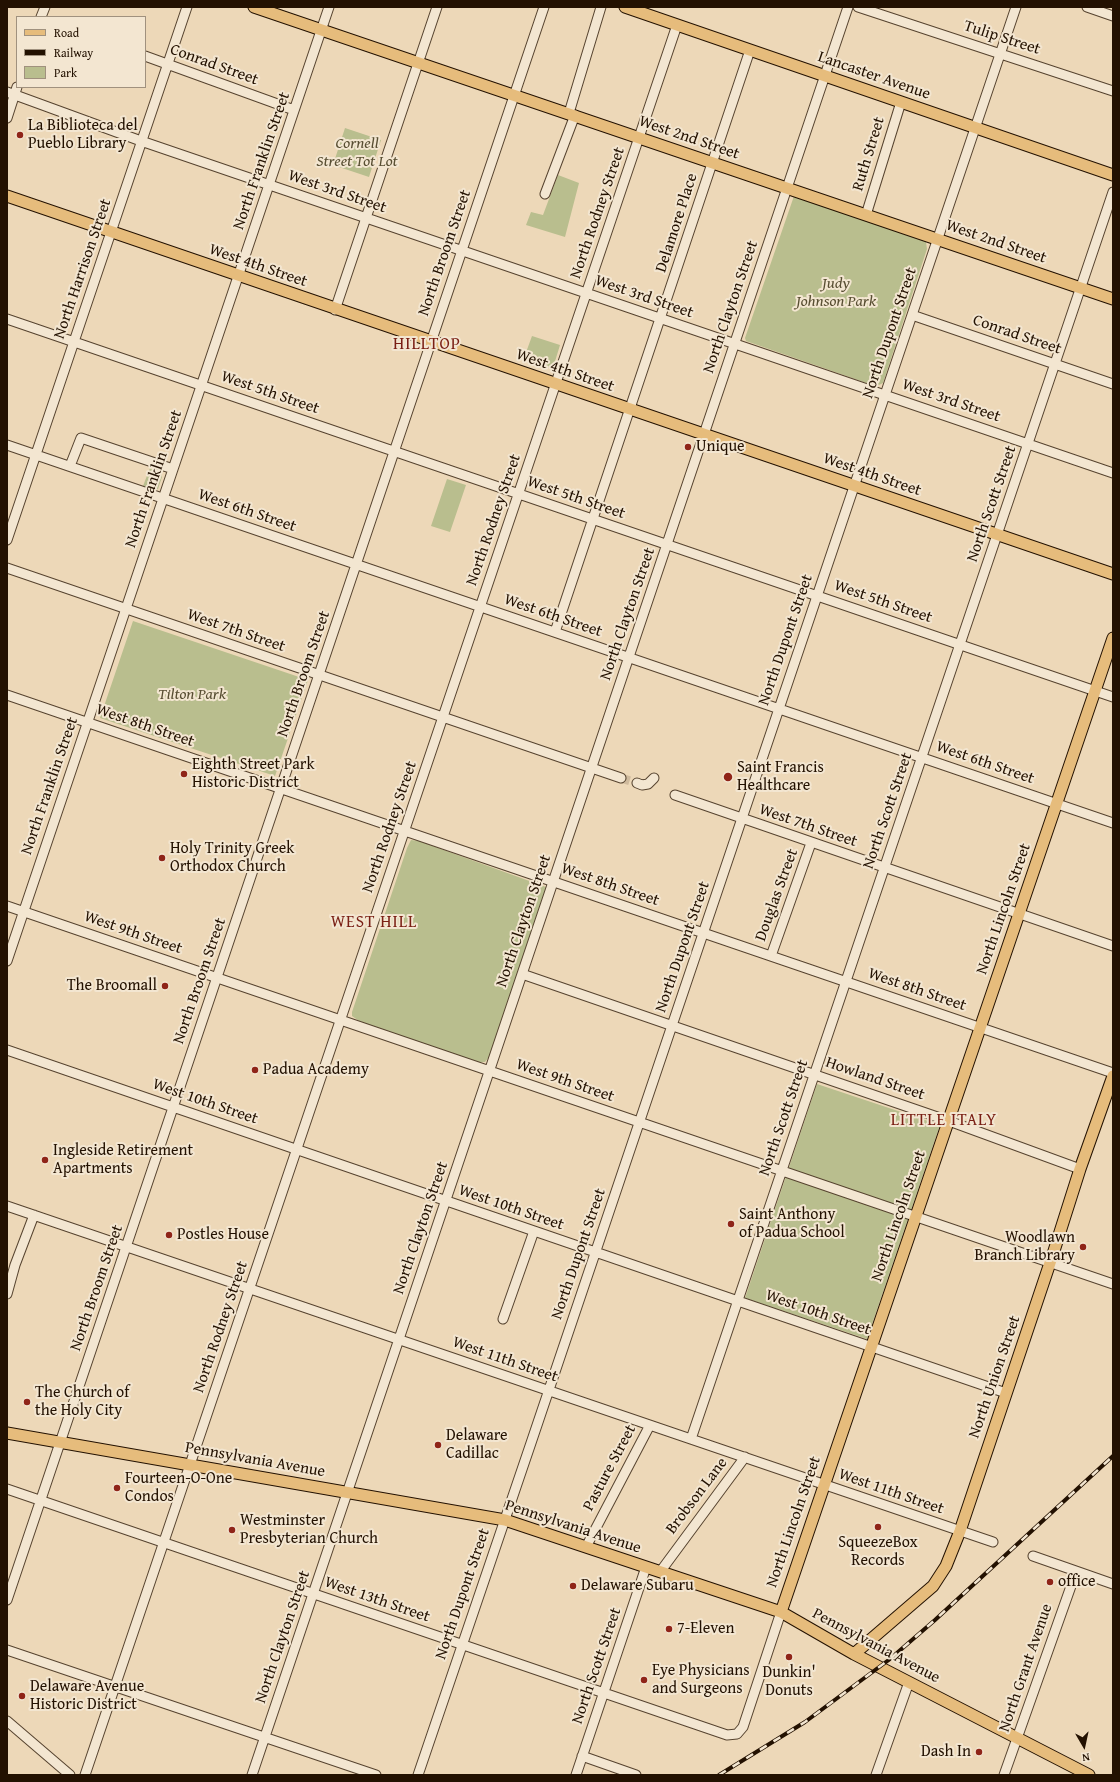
<!DOCTYPE html>
<style>
body{margin:0}
#map{position:relative;width:1120px;height:1782px;overflow:hidden;background:#edd8b8;font-family:"Gentium Book Plus",serif}
canvas{display:block}
.frame{position:absolute;inset:0;border:8px solid #231101;pointer-events:none}
.legend{position:absolute;left:16px;top:16px;width:130px;height:72px;box-sizing:border-box;background:#f3e6d1;border:1px solid #a0917e;margin:0;padding:5px 7px;list-style:none;font-size:12px;color:#231101}
.legend li{display:flex;align-items:center;gap:8px;height:20px}
.legend b{width:20px;border:1px solid #a0917e}
.north{position:absolute;left:1064px;top:1726px;width:40px;height:40px;-webkit-text-stroke:3px #f3e6d1;paint-order:stroke;rotate:171deg;font-size:11px;font-weight:700;line-height:16px;text-align:center;color:#231101}
.north::after{content:'';display:block;margin:auto;width:14px;height:18px;background:#231101;clip-path:polygon(50% 0,100% 100%,50% 72%,0 100%)}
</style>
<div id="map">
<canvas width="1120" height="1782"></canvas>
<div class="frame"></div>
<ul class="legend">
<li><b style="height:5px;background:#e6bc7c"></b>Road</li>
<li><b style="height:5px;background:#231101"></b>Railway</li>
<li><b style="height:11px;background:#b9be8e"></b>Park</li>
</ul>
<div class="north">N</div>
</div>
<script>
const ctx = document.querySelector('canvas').getContext('2d');
ctx.lineJoin = 'round';
function fillPath(path, color) { ctx.fillStyle = color; ctx.fill(path, 'evenodd'); }
const toPath = rows => new Path2D(rows.map(r => 'M' + r).join(''));
function strokePath(path, color, width, dash) { ctx.strokeStyle = color; ctx.lineWidth = width; ctx.lineCap = dash ? 'butt' : 'round'; ctx.setLineDash(dash || []); ctx.stroke(path); }
function write(font, color, halo, rows, align = 'center') {
  ctx.font = font + ' "Gentium Book Plus",serif'; ctx.lineWidth = 4; ctx.setLineDash([]); ctx.textBaseline = 'middle'; ctx.strokeStyle = halo; ctx.fillStyle = color; for (const [text, x, y, turn = 0] of rows) {
    ctx.save(); ctx.translate(x, y); ctx.rotate((+turn || 0) * Math.PI / 180); ctx.textAlign = isNaN(turn) ? turn : align; if (halo) ctx.strokeText(text, 0, 0); ctx.fillText(text, 0, 0); ctx.restore();
  }
}
fillPath(toPath([
 [345,128,381,140,369,177,333,165],
 [558,175,579,183,565,237,526,225,531,212,543,215],
 [794,196,926,242,927,249,883,383,879,385,875,386,746,341,745,338],
 [532,336,560,345,553,368,524,358],
 [150,468,161,473,162,477,158,489,155,490,143,486],
 [447,479,466,485,450,532,431,526],
 [133,621,308,680,275,776,100,718],
 [411,840,419,841,546,887,489,1057,485,1062,475,1062,359,1021,352,1016,352,1012,407,848],
 [817,1084,940,1125,867,1339,745,1298]
]), '#b9be8e');
strokePath(toPath([
 [621,778,637,783]
]), '#cfba9d', 9, [9, 4.5]);
const minor = toPath([
 [858,7,1113,91],
 [1087,7,1113,16],
 [41,17,45,7],
 [145,56,294,110],
 [7,92,141,141,1113,473],
 [569,113,601,7],
 [7,118,17,87],
 [545,194,575,115],
 [866,215,901,102],
 [335,310,437,7],
 [912,315,1113,384],
 [7,319,1113,697],
 [7,445,1113,823],
 [70,466,81,438,173,469],
 [7,540,187,7],
 [7,568,621,778],
 [555,632,750,50],
 [7,695,1113,1073],
 [637,783,642,785,648,784,654,778],
 [675,795,1113,946],
 [7,906,1113,1284],
 [771,956,811,843],
 [7,961,329,7],
 [522,974,949,1121,1080,1169],
 [7,1050,1006,1393],
 [7,1206,993,1542],
 [7,1294,15,1265,34,1215],
 [503,1319,534,1231],
 [691,1439,1113,192],
 [7,1489,727,1735,737,1734,743,1727,781,1612],
 [586,1547,650,1425],
 [1033,1556,1113,1584],
 [660,1572,745,1457],
 [7,1600,544,7],
 [7,1650,376,1775],
 [7,1721,70,1775],
 [582,1756,636,1775],
 [85,1775,677,25],
 [252,1775,848,7],
 [418,1775,532,1440,1016,7],
 [576,1775,646,1567],
 [876,1775,909,1682],
 [1004,1775,1076,1572]
]);
const major = toPath([
 [254,7,1113,299],
 [625,7,1113,175],
 [7,196,1113,574],
 [7,1433,505,1520,781,1612,854,1654,1089,1775],
 [781,1612,1113,638],
 [854,1654,933,1586,946,1566,960,1531,1053,1254,1080,1169,1113,1076]
]);
strokePath(minor, '#56432f', 11);
strokePath(major, '#231101', 13);
strokePath(minor, '#f3e6d1', 9);
strokePath(major, '#e6bc7c', 11);
const rail = toPath([
 [719,1775,805,1722,890,1659,935,1620,1113,1456]
]);
strokePath(rail, '#231101', 4);
strokePath(rail, '#f3e6d1', 2.5, [8]);
for (const [x, y, r, color] of [
 [20,135,4,"#8f2418"],
 [688,447,4,"#8f2418"],
 [184,774,4,"#8f2418"],
 [728,777,5,"#8f2418"],
 [162,858,4,"#8f2418"],
 [165,986,4,"#8f2418"],
 [255,1070,4,"#8f2418"],
 [45,1160,4,"#8f2418"],
 [731,1224,4,"#8f2418"],
 [169,1235,4,"#8f2418"],
 [1083,1247,4,"#8f2418"],
 [27,1402,4,"#8f2418"],
 [438,1445,4,"#8f2418"],
 [117,1488,4,"#8f2418"],
 [878,1527,4,"#8f2418"],
 [232,1530,4,"#8f2418"],
 [1050,1582,4,"#8f2418"],
 [573,1586,4,"#8f2418"],
 [669,1629,4,"#8f2418"],
 [789,1657,4,"#8f2418"],
 [644,1680,4,"#8f2418"],
 [22,1696,4,"#8f2418"],
 [979,1752,4,"#8f2418"]
]) { const dot = new Path2D(); dot.arc(x, y, r, 0, 2 * Math.PI); ctx.fillStyle = color; ctx.fill(dot); strokePath(dot, '#f3e6d1', 1.5); }
write('16px', '#231101', '#f3e6d1', [
 ["Tulip Street",1002,38,18],
 ["Conrad Street",214,65,20],
 ["Lancaster Avenue",874,76,19],
 ["West 2nd Street",689,138,19],
 ["Ruth Street",869,154,-73],
 ["North Franklin Street",262,161,-71],
 ["West 3rd Street",337,192,19],
 ["North Rodney Street",598,213,-71],
 ["Delamore Place",677,223,-72],
 ["West 2nd Street",996,242,19],
 ["North Broom Street",445,253,-71],
 ["West 4th Street",258,266,19],
 ["North Harrison Street",83,269,-71],
 ["West 3rd Street",644,297,19],
 ["North Clayton Street",731,307,-71],
 ["North Dupont Street",890,333,-71],
 ["Conrad Street",1017,335,19],
 ["West 4th Street",565,371,19],
 ["West 5th Street",270,393,19],
 ["West 3rd Street",951,401,19],
 ["West 4th Street",872,475,19],
 ["North Franklin Street",154,479,-71],
 ["West 5th Street",576,498,19],
 ["North Scott Street",992,504,-71],
 ["West 6th Street",247,511,19],
 ["North Rodney Street",494,520,-71],
 ["West 5th Street",883,602,19],
 ["North Clayton Street",628,614,-71],
 ["West 6th Street",553,616,19],
 ["West 7th Street",236,631,19],
 ["North Dupont Street",786,640,-71],
 ["North Broom Street",304,674,-71],
 ["West 8th Street",145,726,19],
 ["West 6th Street",985,763,19],
 ["North Franklin Street",50,786,-71],
 ["North Scott Street",888,811,-71],
 ["West 7th Street",808,826,19],
 ["North Rodney Street",390,827,-71],
 ["West 8th Street",610,885,19],
 ["Douglas Street",777,895,-70],
 ["North Lincoln Street",1004,909,-71],
 ["North Clayton Street",524,921,-71],
 ["West 9th Street",133,933,19],
 ["North Dupont Street",683,947,-71],
 ["North Broom Street",200,981,-71],
 ["West 8th Street",917,990,19],
 ["Howland Street",875,1079,19],
 ["West 9th Street",565,1081,19],
 ["West 10th Street",205,1102,19],
 ["North Scott Street",784,1118,-71],
 ["West 10th Street",511,1208,19],
 ["North Lincoln Street",899,1216,-71],
 ["North Clayton Street",421,1228,-71],
 ["North Dupont Street",579,1254,-71],
 ["North Broom Street",97,1288,-71],
 ["West 10th Street",818,1313,19],
 ["North Rodney Street",221,1327,-71],
 ["West 11th Street",505,1360,19],
 ["North Union Street",995,1377,-71],
 ["Pennsylvania Avenue",255,1460,10],
 ["Pasture Street",610,1468,-62],
 ["West 11th Street",891,1492,19],
 ["Brobson Lane",697,1496,-53],
 ["North Lincoln Street",794,1522,-71],
 ["Pennsylvania Avenue",573,1527,18],
 ["North Dupont Street",463,1594,-71],
 ["West 13th Street",377,1600,19],
 ["North Clayton Street",283,1637,-71],
 ["Pennsylvania Avenue",876,1646,28],
 ["North Scott Street",597,1666,-71],
 ["North Grant Avenue",1026,1668,-71]
]);
write('16px', '#231101', '#f3e6d1', [
 ["La Biblioteca del",28,126],
 ["Pueblo Library",28,144],
 ["Unique",696,447],
 ["Eighth Street Park",192,765],
 ["Historic District",192,783],
 ["Saint Francis",737,768],
 ["Healthcare",737,786],
 ["Holy Trinity Greek",170,849],
 ["Orthodox Church",170,867],
 ["The Broomall",157,986,"right"],
 ["Padua Academy",263,1070],
 ["Ingleside Retirement",53,1151],
 ["Apartments",53,1169],
 ["Saint Anthony",739,1215],
 ["of Padua School",739,1233],
 ["Postles House",177,1235],
 ["Woodlawn",1075,1238,"right"],
 ["Branch Library",1075,1256,"right"],
 ["The Church of",35,1393],
 ["the Holy City",35,1411],
 ["Delaware",446,1436],
 ["Cadillac",446,1454],
 ["Fourteen-O-One",125,1479],
 ["Condos",125,1497],
 ["Westminster",240,1521],
 ["Presbyterian Church",240,1539],
 ["SqueezeBox",878,1543,"center"],
 ["Records",878,1561,"center"],
 ["office",1058,1582],
 ["Delaware Subaru",581,1586],
 ["7-Eleven",677,1629],
 ["Eye Physicians",652,1671],
 ["and Surgeons",652,1689],
 ["Dunkin'",789,1673,"center"],
 ["Donuts",789,1691,"center"],
 ["Delaware Avenue",30,1687],
 ["Historic District",30,1705],
 ["Dash In",971,1752,"right"]
], 'left');
write('italic 16px', '#584e32', '#f3e6d1', [
 ["Cornell",357,144],
 ["Street Tot Lot",357,162],
 ["Judy",836,284],
 ["Johnson Park",836,302],
 ["Tilton Park",192,695]
]);
ctx.letterSpacing = '1px';
write('17px', '#7a1f14', '#f3e6d1', [
 ["HILLTOP",427,345],
 ["WEST HILL",374,923],
 ["LITTLE ITALY",944,1121]
]);
ctx.letterSpacing = '0px';
</script>
